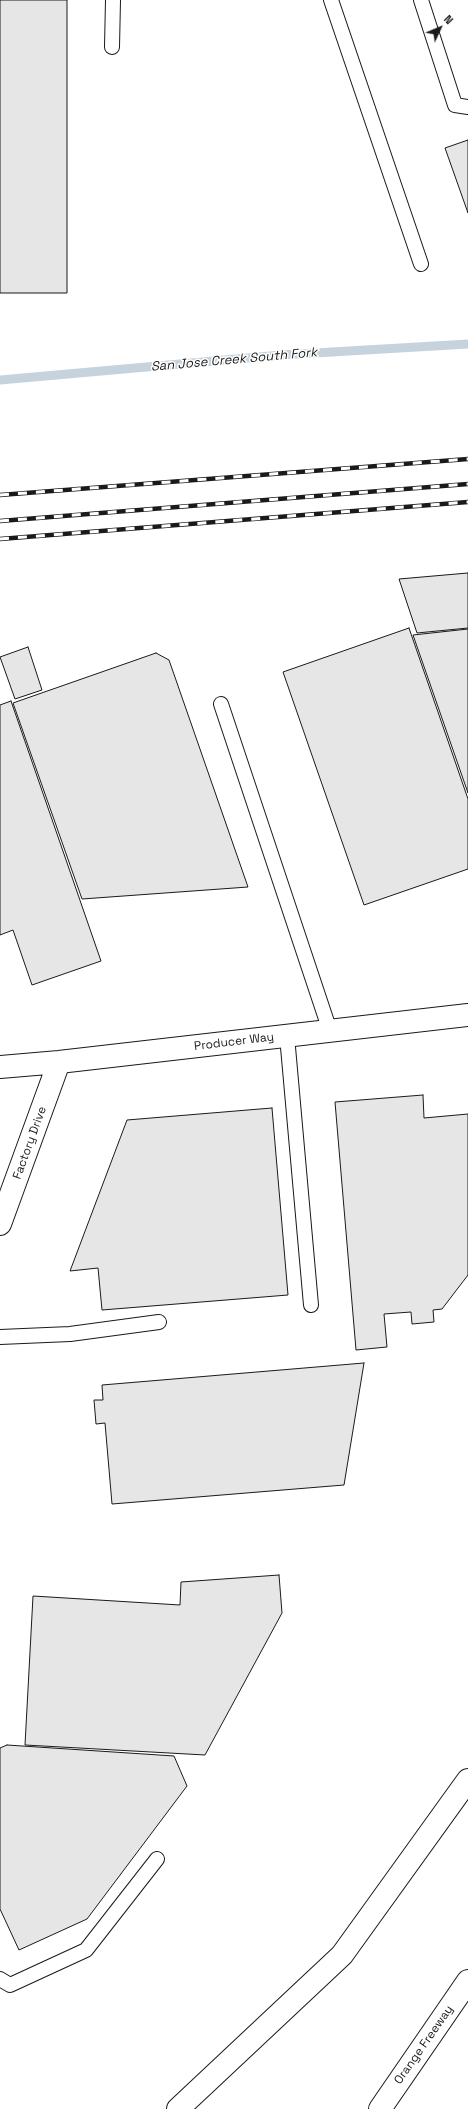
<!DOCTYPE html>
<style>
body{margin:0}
#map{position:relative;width:468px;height:2109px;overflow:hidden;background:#fff;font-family:"Space Grotesk",sans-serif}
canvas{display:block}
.north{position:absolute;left:420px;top:8px;width:40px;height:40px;-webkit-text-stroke:3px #fff;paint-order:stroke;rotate:46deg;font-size:11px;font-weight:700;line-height:16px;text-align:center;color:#1a1a1a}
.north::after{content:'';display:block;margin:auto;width:14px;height:18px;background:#1a1a1a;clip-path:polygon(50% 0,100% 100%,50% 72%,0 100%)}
</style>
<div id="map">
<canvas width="468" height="2109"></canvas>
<div class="north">N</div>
</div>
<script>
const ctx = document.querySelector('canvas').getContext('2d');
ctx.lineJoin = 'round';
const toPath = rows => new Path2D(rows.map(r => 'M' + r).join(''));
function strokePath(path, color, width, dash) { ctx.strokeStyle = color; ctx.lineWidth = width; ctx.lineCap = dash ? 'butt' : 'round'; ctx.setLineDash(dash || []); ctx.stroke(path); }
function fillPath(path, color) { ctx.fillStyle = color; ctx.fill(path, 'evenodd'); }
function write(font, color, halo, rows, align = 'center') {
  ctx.font = font + ' "Space Grotesk",sans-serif'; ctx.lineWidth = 3; ctx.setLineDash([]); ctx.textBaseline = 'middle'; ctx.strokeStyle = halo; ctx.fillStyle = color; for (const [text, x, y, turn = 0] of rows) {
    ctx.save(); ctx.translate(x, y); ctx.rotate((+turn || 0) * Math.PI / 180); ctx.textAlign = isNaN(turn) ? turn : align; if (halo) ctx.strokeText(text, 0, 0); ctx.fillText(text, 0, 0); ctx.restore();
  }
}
strokePath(toPath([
 [0,380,281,355,468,344]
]), '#c6d2dc', 9);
const building = toPath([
 [0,0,67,0,67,293,0,293,0,0],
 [468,140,468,213,445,148,468,140],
 [468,573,468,628,417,633,399,579,468,573],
 [409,628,468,799,468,869,364,905,283,672,409,628],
 [468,629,468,793,413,635,468,629],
 [28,647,42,690,15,699,0,657,28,647],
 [156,653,169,660,248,887,82,899,13,703,156,653],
 [11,701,101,961,32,985,13,930,0,935,0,705,11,701],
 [423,1095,424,1118,468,1114,468,1275,442,1309,433,1310,434,1322,412,1324,411,1312,384,1314,387,1347,356,1350,335,1102,423,1095],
 [272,1108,288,1295,102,1310,98,1268,70,1271,127,1120,272,1108],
 [364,1363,344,1485,112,1504,105,1423,96,1424,94,1400,103,1400,102,1385,364,1363],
 [279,1575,282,1613,205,1755,25,1745,33,1596,180,1605,181,1582,279,1575],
 [7,1745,174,1756,187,1786,87,1919,19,1950,0,1909,0,1748,7,1745]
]);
fillPath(building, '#e6e6e6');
strokePath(building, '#1a1a1a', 1);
const lane = toPath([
 [331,0,421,264],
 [421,0,455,105,468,107],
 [112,47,113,0],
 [221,704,330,1031],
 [287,1036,311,1305],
 [0,1337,70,1334,159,1322],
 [0,1979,10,1985,86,1950,157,1859]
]);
const street = toPath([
 [0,1067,59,1062,468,1015],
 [0,1224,59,1062]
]);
const highway = toPath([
 [178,2109,342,1955,468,1780],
 [380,2109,468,1981]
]);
strokePath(lane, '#1a1a1a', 16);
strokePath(street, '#1a1a1a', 24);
strokePath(highway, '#1a1a1a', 24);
strokePath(lane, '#fff', 14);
strokePath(street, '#fff', 22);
strokePath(highway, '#fff', 22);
const rail = toPath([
 [0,495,468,459],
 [0,521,468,484],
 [0,539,468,502]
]);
strokePath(rail, '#1a1a1a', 4.5);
strokePath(rail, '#fff', 3, [9]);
write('12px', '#1a1a1a', '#fff', [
 ["Producer Way",234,1042,-7],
 ["Factory Drive",30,1143,-70],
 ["Orange Freeway",424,2045,-55]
]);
write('italic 13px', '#1a1a1a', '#fff', [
 ["San Jose Creek South Fork",234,360,-5]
]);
</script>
